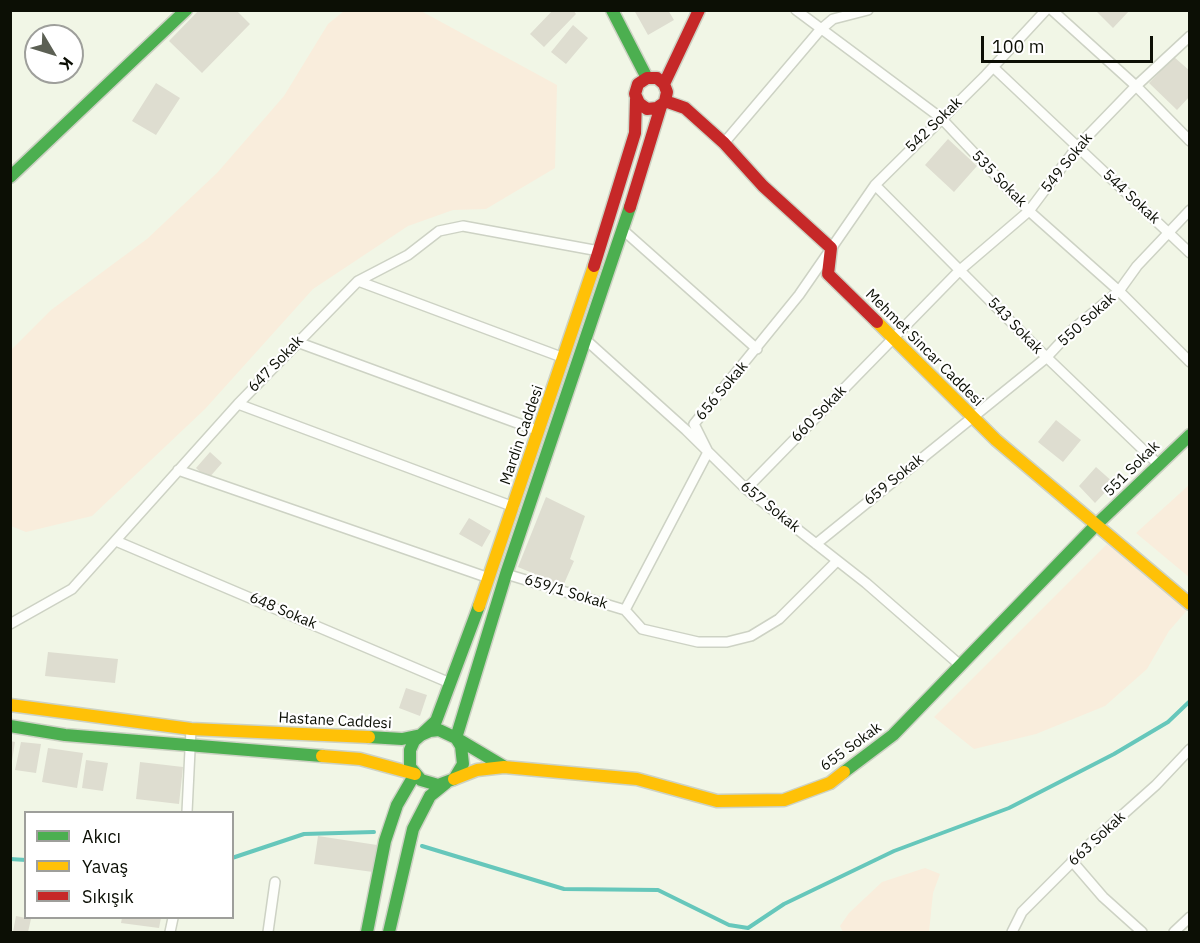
<!DOCTYPE html>
<meta charset="utf-8">
<style>
body{margin:0}
#map{position:relative;width:1200px;height:943px;overflow:hidden;background:#f1f6e6;font-family:"IBM Plex Sans",sans-serif}
canvas{display:block}
.frame{position:absolute;inset:0;border:12px solid #0c0f05;pointer-events:none}
.legend{position:absolute;left:24px;top:811px;width:210px;height:108px;box-sizing:border-box;background:#fff;border:2px solid #9e9f9b;margin:0;padding:8px 10px;list-style:none;font-size:18px;color:#0c0f05}
.legend li{display:flex;align-items:center;gap:12px;height:30px}
.legend b{width:30px;border:2px solid #9e9f9b}
.north{position:absolute;left:24px;top:24px;width:60px;height:60px;box-sizing:border-box;background:#fff;border:2px solid #9e9f9b;border-radius:50%;rotate:128deg;font-size:16px;font-weight:700;line-height:24px;text-align:center;color:#0c0f05}
.north::after{content:'';display:block;margin:auto;width:21px;height:27px;background:#5c6054;clip-path:polygon(50% 0,100% 100%,50% 72%,0 100%)}
.scale{position:absolute;left:981px;top:36px;width:172px;height:27px;box-sizing:border-box;border:3px solid #0c0f05;border-top:0;padding-left:8px;font-size:18px;line-height:21px;white-space:nowrap;color:#0c0f05;-webkit-text-stroke:4px #fff;paint-order:stroke}
</style>
<div id="map">
<canvas width="1200" height="943"></canvas>
<div class="frame"></div>
<ul class="legend">
<li><b style="height:8px;background:#4caf50"></b>Akıcı</li>
<li><b style="height:8px;background:#ffc107"></b>Yavaş</li>
<li><b style="height:8px;background:#c62828"></b>Sıkışık</li>
</ul>
<div class="north">K</div>
<div class="scale">100 m</div>
</div>
<script>
const ctx = document.querySelector('canvas').getContext('2d');
ctx.lineJoin = 'round';
function fillPath(path, color) { ctx.fillStyle = color; ctx.fill(path, 'evenodd'); }
const toPath = rows => new Path2D(rows.map(r => 'M' + r).join(''));
function strokePath(path, color, width, dash) { ctx.strokeStyle = color; ctx.lineWidth = width; ctx.lineCap = dash ? 'butt' : 'round'; ctx.setLineDash(dash || []); ctx.stroke(path); }
function write(font, color, halo, rows, align = 'center') {
  ctx.font = font + ' "IBM Plex Sans",sans-serif'; ctx.lineWidth = 4.5; ctx.setLineDash([]); ctx.textBaseline = 'middle'; ctx.strokeStyle = halo; ctx.fillStyle = color; for (const [text, x, y, turn = 0] of rows) {
    ctx.save(); ctx.translate(x, y); ctx.rotate((+turn || 0) * Math.PI / 180); ctx.textAlign = isNaN(turn) ? turn : align; if (halo) ctx.strokeText(text, 0, 0); ctx.fillText(text, 0, 0); ctx.restore();
  }
}
fillPath(toPath([
 [344,11,421,11,557,85,555,168,486,209,453,210,408,226,313,289,205,409,92,516,26,532,11,526,11,350,51,310,147,239,217,173,284,96,328,24],
 [1189,485,1189,577,1136,533],
 [1107,544,1189,608,1169,631,1147,669,1105,706,1036,734,974,749,934,717],
 [925,868,940,874,933,893,929,932,843,932,840,926,849,913,882,882]
]), '#f9eddc');
strokePath(toPath([
 [422,846,564,889,658,890,729,925,748,928,784,904,894,851,1009,808,1114,754,1168,722,1190,701],
 [232,858,304,834,374,832],
 [10,859,26,860]
]), '#66c7bb', 4);
fillPath(toPath([
 [199,10,236,10,250,24,202,73,169,41],
 [553,10,573,10,576,14,544,47,530,34],
 [634,10,668,10,674,20,648,35],
 [1095,10,1130,10,1113,28],
 [573,25,588,38,566,64,551,52],
 [1174,57,1190,71,1190,96,1177,110,1149,83],
 [156,83,180,98,156,135,132,121],
 [948,139,977,166,954,192,925,165],
 [1056,420,1081,440,1063,462,1038,442],
 [210,452,222,463,208,479,196,468],
 [1096,467,1114,483,1095,503,1079,486],
 [546,497,585,516,570,559,574,561,563,586,518,567],
 [469,518,491,531,482,547,459,534],
 [48,652,118,659,115,683,45,676],
 [406,688,427,695,420,716,399,708],
 [10,741,15,742,12,761,10,761],
 [21,742,41,744,36,773,15,770],
 [48,748,83,753,77,788,42,782],
 [86,760,108,763,103,791,82,788],
 [140,762,183,767,179,804,136,799],
 [318,836,377,845,373,872,314,864],
 [16,916,31,919,28,932,13,932],
 [122,918,161,918,159,928,121,923]
]), '#deddd0');
const street = toPath([
 [796,10,941,118,1029,211,1119,291,1190,362],
 [1052,10,1136,86,1190,141],
 [993,67,1190,253],
 [724,143,820,30,833,19,868,10],
 [875,185,1038,349,1158,464],
 [623,230,757,349],
 [358,281,564,358],
 [586,340,686,430,746,489,866,583,960,665],
 [297,342,539,431],
 [238,404,514,507],
 [178,470,489,578],
 [746,489,960,270,1029,211,1077,147,1136,86,1190,36],
 [116,541,450,683],
 [816,544,1046,358,1072,330,1119,291,1137,266,1190,210],
 [506,574,625,610,642,629,698,642,727,642,751,636,779,619,837,561],
 [625,610,708,452,694,424,799,295,875,185,984,77,1046,10],
 [10,624,72,589,238,404,358,281,408,255,439,231,463,226,599,251],
 [187,812,191,729],
 [1072,861,1103,897,1142,932],
 [170,932,173,918],
 [268,932,275,882],
 [1012,932,1022,912,1091,843,1156,785,1190,749],
 [1174,932,1190,917]
]);
const fast = toPath([
 [612,10,647,78],
 [10,177,186,10],
 [10,726,65,735,322,756],
 [369,737,402,739,421,735,430,731,439,730,456,738,461,746,463,764,454,779,438,785,421,780,410,767,410,750,414,741,421,735,436,721,479,606],
 [503,766,456,738,506,574,630,207],
 [844,772,893,735,1096,525,1190,435],
 [367,932,385,841,397,805,415,774],
 [389,932,413,829,430,796,446,783]
]);
const slow = toPath([
 [877,322,996,440,1190,604],
 [479,606,594,266],
 [10,705,191,729,369,737],
 [322,756,360,759,415,774],
 [454,779,477,770,504,767,637,779,717,801,784,800,830,783,844,772]
]);
const jam = toPath([
 [664,84,657,78,647,78,638,84,635,94,639,103,647,109,657,108,664,103],
 [665,101,685,108,724,143,763,186,831,248,828,274,877,322],
 [665,101,667,92,664,84,699,10],
 [630,207,661,106],
 [594,266,635,133,636,99]
]);
strokePath(street, '#cdd2c4', 12);
strokePath(fast, '#cdd2c4', 15);
strokePath(slow, '#cdd2c4', 15);
strokePath(jam, '#cdd2c4', 15);
strokePath(street, '#fdfefb', 9);
strokePath(fast, '#4caf50', 12);
strokePath(slow, '#ffc107', 12);
strokePath(jam, '#c62828', 12);
write('15px', '#0c0f05', '#fff', [
 ["542 Sokak",934,125,-44],
 ["549 Sokak",1067,163,-51],
 ["535 Sokak",999,179,46],
 ["544 Sokak",1131,197,43],
 ["550 Sokak",1087,320,-42],
 ["543 Sokak",1015,326,46],
 ["Mehmet Sincar Caddesi",924,348,45],
 ["647 Sokak",276,364,-46],
 ["656 Sokak",722,391,-50],
 ["660 Sokak",819,414,-46],
 ["Mardin Caddesi",522,435,-71],
 ["551 Sokak",1132,469,-45],
 ["659 Sokak",894,480,-39],
 ["657 Sokak",770,507,39],
 ["659/1 Sokak",566,592,17],
 ["648 Sokak",283,611,23],
 ["Hastane Caddesi",335,721,3],
 ["655 Sokak",851,747,-36],
 ["663 Sokak",1097,839,-43]
]);
</script>
